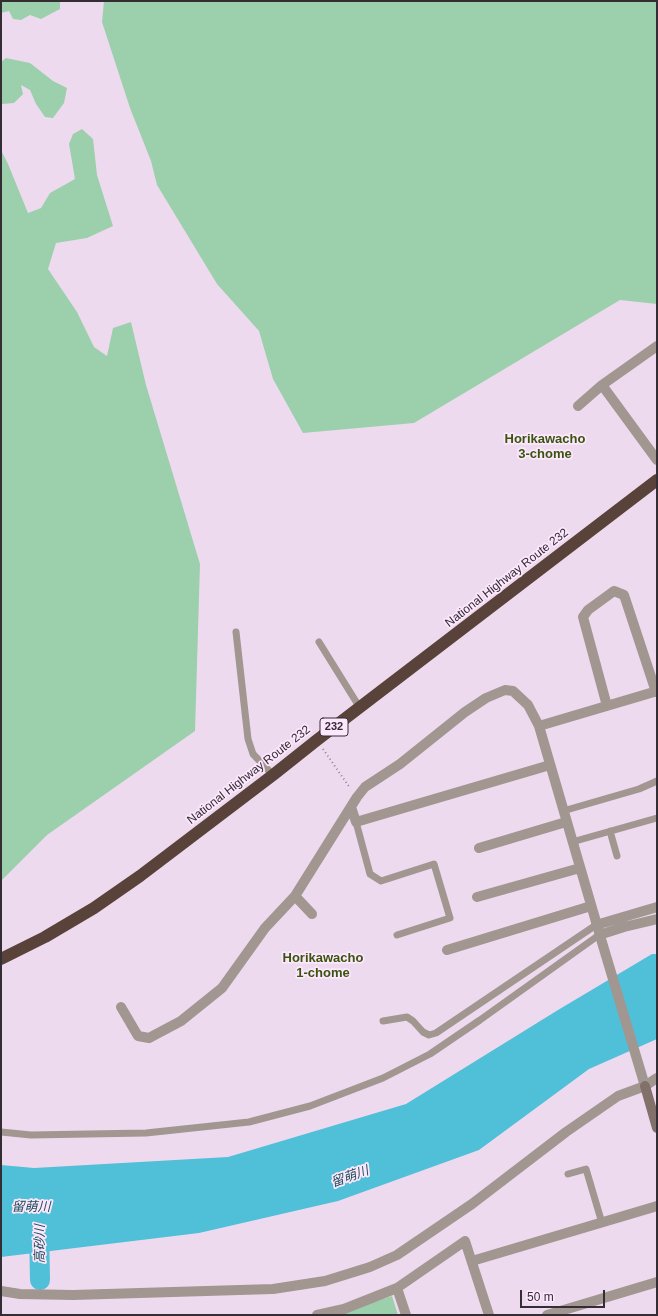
<!DOCTYPE html>
<meta charset="utf-8">
<style>
body{margin:0}
#map{position:relative;width:658px;height:1316px;overflow:hidden;background:#eedaef;font-family:Arial,sans-serif}
canvas{display:block}
.frame{position:absolute;inset:0;border:2px solid #342d34;pointer-events:none}
.scale{position:absolute;left:520px;top:1290px;width:85px;height:18px;box-sizing:border-box;border:2px solid #342d34;border-top:0;padding-left:5px;font-size:12px;line-height:14px;white-space:nowrap;color:#342d34;-webkit-text-stroke:3px #fce7fc;paint-order:stroke}
</style>
<div id="map">
<canvas width="658" height="1316"></canvas>
<div class="frame"></div>
<div class="scale">50 m</div>
</div>
<script>
const ctx = document.querySelector('canvas').getContext('2d');
ctx.lineJoin = 'round';
function fillPath(path, color) { ctx.fillStyle = color; ctx.fill(path, 'evenodd'); }
const toPath = rows => new Path2D(rows.map(r => 'M' + r).join(''));
function strokePath(path, color, width, dash) { ctx.strokeStyle = color; ctx.lineWidth = width; ctx.lineCap = dash ? 'butt' : 'round'; ctx.setLineDash(dash || []); ctx.stroke(path); }
function write(font, color, halo, rows, align = 'center') {
  ctx.font = font + ' Arial,"Noto Sans JP",sans-serif'; ctx.lineWidth = 3.5; ctx.setLineDash([]); ctx.textBaseline = 'middle'; ctx.strokeStyle = halo; ctx.fillStyle = color; for (const [text, x, y, turn = 0] of rows) {
    ctx.save(); ctx.translate(x, y); ctx.rotate((+turn || 0) * Math.PI / 180); ctx.textAlign = isNaN(turn) ? turn : align; if (halo) ctx.strokeText(text, 0, 0); ctx.fillText(text, 0, 0); ctx.restore();
  }
}
fillPath(toPath([
 [1,1,60,1,60,9,41,19,30,15,21,20,13,19,9,11,1,13],
 [104,1,657,1,657,304,620,300,414,423,303,433,273,379,259,331,217,284,157,185,151,161,130,108,102,22],
 [6,58,30,63,53,81,67,88,64,103,53,118,45,117,36,104,30,90,21,85,23,94,14,103,2,104,1,102,1,62],
 [82,129,93,139,97,175,113,226,87,238,56,243,48,269,77,312,94,347,107,356,113,328,131,322,146,385,200,564,195,731,47,835,1,881,1,150,8,164,28,213,41,208,50,193,75,179,69,144,73,134],
 [392,1296,398,1315,335,1315]
]), '#9cd0ac');
fillPath(toPath([
 [652,954,657,954,657,1039,589,1069,479,1150,338,1201,199,1233,1,1257,1,1165,34,1168,228,1157,406,1104,558,1010]
]), '#50bfd8');
strokePath(toPath([
 [39,1227,40,1280]
]), '#50bfd8', 20);
strokePath(toPath([
 [323,749,350,788]
]), '#908391', 2, [1, 3]);
strokePath(toPath([
 [236,632,248,739,253,754,273,775],
 [319,642,360,708],
 [563,811,639,789,657,781],
 [356,822,370,874,381,881,434,864,450,918,397,935],
 [610,831,617,856],
 [572,842,657,818],
 [383,1021,407,1017,413,1021,423,1032,429,1035,436,1033,596,925],
 [1,1132,31,1135,146,1133,249,1122,310,1106,383,1078,430,1054,480,1020,599,935],
 [568,1174,586,1169,602,1223]
]), '#a29691', 7);
strokePath(toPath([
 [602,385,657,460],
 [578,406,602,385,657,346],
 [607,706,583,617,588,610,614,591,624,595,656,692],
 [539,726,657,691],
 [351,807,356,822,550,765],
 [479,848,566,822],
 [295,896,312,914],
 [477,897,580,868],
 [596,925,657,907],
 [599,935,624,927,657,919],
 [447,950,591,906],
 [121,1007,138,1036,149,1038,181,1021,222,988,265,928,295,896,357,797,365,787,400,764,465,712,486,698,505,690,513,691,528,705,539,726,601,939,645,1086],
 [472,1261,657,1206],
 [397,1288,406,1315],
 [1,1291,20,1294,73,1295,273,1289,325,1281,370,1267,397,1255,472,1204,566,1132,618,1096,645,1086,657,1078],
 [317,1315,344,1309,397,1288,465,1241,489,1315],
 [547,1315,657,1282]
]), '#a29691', 10);
strokePath(toPath([
 [645,1086,657,1128]
]), '#82716b', 10);
strokePath(toPath([
 [1,959,45,937,94,908,140,876,273,775,317,740,657,480]
]), '#584239', 12);
for (const [x, y, w] of [
 [334,727,28]
]) { const box = new Path2D(); box.roundRect(x - w / 2, y - 9, w, 18, 3); ctx.fillStyle = '#fce7fc'; ctx.fill(box); strokePath(box, '#342d34', 1); }
write('bold 11px', '#342d34', null, [
 ["232",334,727]
]);
write('12px', '#342d34', '#fce7fc', [
 ["National Highway Route 232",507,578,-38],
 ["National Highway Route 232",249,775,-38]
]);
write('bold 13px', '#39540e', '#fce7fc', [
 ["Horikawacho",545,439],
 ["3-chome",545,454],
 ["Horikawacho",323,958],
 ["1-chome",323,973]
]);
write('italic 13px', '#1f4f5a', '#fce7fc', [
 ["留萌川",350,1177,-20],
 ["留萌川",31,1207],
 ["高砂川",40,1244,-90]
]);
</script>
